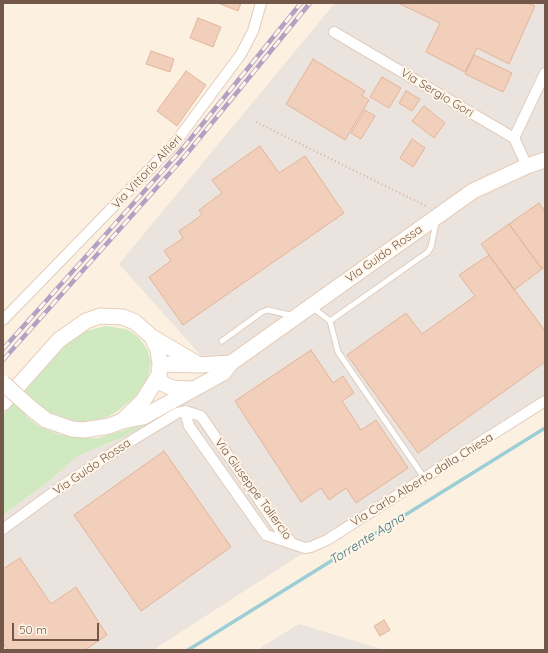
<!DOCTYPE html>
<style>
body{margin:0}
#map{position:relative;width:548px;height:653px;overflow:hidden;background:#fcf1e1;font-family:Quicksand,sans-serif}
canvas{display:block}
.frame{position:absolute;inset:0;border:4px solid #735749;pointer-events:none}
.scale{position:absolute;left:12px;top:623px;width:87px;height:18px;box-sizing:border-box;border:2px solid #735749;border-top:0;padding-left:5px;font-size:12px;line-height:14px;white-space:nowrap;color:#735749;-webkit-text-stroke:3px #fff5e7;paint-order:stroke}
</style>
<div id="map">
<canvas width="548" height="653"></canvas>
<div class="frame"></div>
<div class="scale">50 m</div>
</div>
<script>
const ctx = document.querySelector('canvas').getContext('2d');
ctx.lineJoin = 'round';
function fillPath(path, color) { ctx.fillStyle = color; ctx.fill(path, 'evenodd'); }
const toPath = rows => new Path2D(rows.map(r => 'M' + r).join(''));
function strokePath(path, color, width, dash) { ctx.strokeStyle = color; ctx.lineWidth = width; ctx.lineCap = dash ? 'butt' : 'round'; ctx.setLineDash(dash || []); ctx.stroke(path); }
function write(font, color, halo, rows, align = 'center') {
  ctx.font = font + ' Quicksand,sans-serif'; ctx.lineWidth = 4; ctx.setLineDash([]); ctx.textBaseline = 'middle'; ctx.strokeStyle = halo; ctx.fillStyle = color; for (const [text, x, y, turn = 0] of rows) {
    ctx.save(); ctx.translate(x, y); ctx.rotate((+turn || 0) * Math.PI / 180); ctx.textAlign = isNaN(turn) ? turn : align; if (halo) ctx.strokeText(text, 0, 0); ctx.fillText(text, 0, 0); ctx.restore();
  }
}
fillPath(toPath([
 [335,3,545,3,545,397,153,650,3,650,3,515,48,482,78,456,108,444,213,388,221,378,119,264],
 [299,624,385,650,257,650]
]), '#ebe3dd');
fillPath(toPath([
 [106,326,126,329,133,333,139,338,147,349,151,362,150,370,147,379,136,396,115,413,107,417,91,422,74,422,59,419,36,404,26,416,37,425,58,434,79,438,98,438,128,429,211,385,213,388,123,437,78,456,48,482,3,515,3,414,69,341,85,331]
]), '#d1e9c1');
strokePath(toPath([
 [188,650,545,428]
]), '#9dced6', 3.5);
const building = toPath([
 [218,3,241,3,238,11,218,3],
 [398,3,527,3,535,6,509,64,477,48,465,72,426,52,440,23,398,3],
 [198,18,221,27,213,47,190,38,198,18],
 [151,51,174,59,170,72,146,64,151,51],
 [474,55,512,73,503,92,465,74,474,55],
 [313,59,365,91,362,96,369,100,345,140,286,104,313,59],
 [186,71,206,85,177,126,157,111,186,71],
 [382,77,401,88,389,108,370,97,382,77],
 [406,91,420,99,412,111,399,103,406,91],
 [424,106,445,123,434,138,412,121,424,106],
 [365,110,375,116,361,139,351,133,365,110],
 [412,139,425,148,413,167,400,158,412,139],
 [260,146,279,173,305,156,344,213,183,325,149,277,171,261,164,251,183,238,179,231,202,215,199,210,222,193,212,180,260,146],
 [539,203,545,212,545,267,542,269,509,224,539,203],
 [509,224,542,269,514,290,481,244,509,224],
 [489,255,545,331,545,362,418,453,347,355,406,313,422,334,475,296,459,275,489,255],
 [311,350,333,383,343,376,354,393,342,401,361,430,376,420,408,468,356,503,346,488,329,500,321,488,301,502,235,401,311,350],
 [164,451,231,547,141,611,74,515,164,451],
 [20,558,51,604,76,587,107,635,85,650,8,650,3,643,3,569,20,558],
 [384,620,390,630,380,636,374,626,384,620]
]);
fillPath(building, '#f1cfba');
strokePath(building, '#e3b59a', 1);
const lane = toPath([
 [312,307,330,321,428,252,431,247,436,222],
 [330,321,338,352,425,479],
 [222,341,262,312,268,310,294,316]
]);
const street = toPath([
 [334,32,514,138,527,166],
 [514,138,545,73],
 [3,320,175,143,241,54,253,31,261,3],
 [185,411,189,426,266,535,305,548,311,547,327,540,545,401],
 [3,529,62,486,126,444,177,413,185,411,201,416,279,529,293,544]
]);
const secondary = toPath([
 [152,337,196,363],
 [160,364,199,365,231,363],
 [156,380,172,388,191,389],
 [3,403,59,340,86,321,100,316,123,317,135,322,152,337,158,350,160,364,159,375,143,401,122,421,109,426,84,430,72,429,46,420,32,409],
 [122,421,143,417,223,373,231,363,473,191,527,166,545,160]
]);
strokePath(lane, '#e0cdbe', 7);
strokePath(street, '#e0cdbe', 12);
strokePath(secondary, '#e5cebc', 17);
strokePath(toPath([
 [256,122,428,207]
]), '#d5b29d', 2, [1, 3]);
strokePath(lane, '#fff', 5);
strokePath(street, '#fff', 10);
strokePath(secondary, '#fff', 15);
const rail = toPath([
 [3,349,183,148,301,3],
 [3,360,185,156,310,3]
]);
strokePath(rail, '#b3a1c4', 4.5);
strokePath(rail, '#fff5e7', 3, [9]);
const secondaryBridge = toPath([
 [3,383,32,409]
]);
strokePath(secondaryBridge, '#e5cebc', 17, []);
strokePath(secondaryBridge, '#fff', 15);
write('12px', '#735749', '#fff5e7', [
 ["Via Sergio Gori",437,93,31],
 ["Via Vittorio Alfieri",147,172,-47],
 ["Via Guido Rossa",384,254,-35],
 ["Via Guido Rossa",92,467,-34],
 ["Via Carlo Alberto dalla Chiesa",422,480,-32],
 ["Via Giuseppe Taliercio",253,489,54]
]);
write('italic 13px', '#40757f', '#fff5e7', [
 ["Torrente Agna",367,539,-32]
]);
</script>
